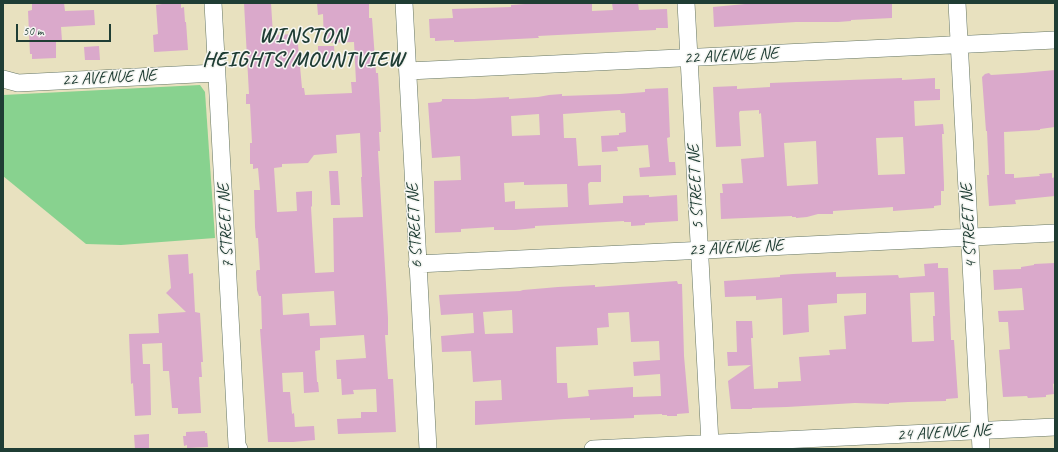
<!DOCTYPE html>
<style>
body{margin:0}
#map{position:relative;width:1058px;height:452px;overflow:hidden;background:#e8e1bf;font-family:Caveat,sans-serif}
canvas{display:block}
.frame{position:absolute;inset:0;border:4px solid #1f3d34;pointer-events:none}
.scale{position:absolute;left:16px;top:24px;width:95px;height:18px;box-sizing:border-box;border:2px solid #1f3d34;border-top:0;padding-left:5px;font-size:12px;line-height:14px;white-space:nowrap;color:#1f3d34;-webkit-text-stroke:3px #f6f6f2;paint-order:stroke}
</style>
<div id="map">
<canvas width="1058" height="452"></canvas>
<div class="frame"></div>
<div class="scale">50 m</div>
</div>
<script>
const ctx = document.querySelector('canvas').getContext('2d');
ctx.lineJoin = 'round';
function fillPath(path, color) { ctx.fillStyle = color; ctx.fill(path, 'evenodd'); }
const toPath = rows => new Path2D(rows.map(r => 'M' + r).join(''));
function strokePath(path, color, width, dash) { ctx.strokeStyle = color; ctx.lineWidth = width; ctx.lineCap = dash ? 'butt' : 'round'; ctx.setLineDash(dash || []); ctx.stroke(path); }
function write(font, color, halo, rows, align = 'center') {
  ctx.font = font + ' Caveat,sans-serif'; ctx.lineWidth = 3; ctx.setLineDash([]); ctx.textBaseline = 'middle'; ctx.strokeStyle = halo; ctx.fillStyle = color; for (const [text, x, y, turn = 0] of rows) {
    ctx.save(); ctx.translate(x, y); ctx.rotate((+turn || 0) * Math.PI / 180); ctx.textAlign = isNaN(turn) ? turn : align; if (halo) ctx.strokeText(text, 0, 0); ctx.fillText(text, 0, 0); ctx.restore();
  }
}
fillPath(toPath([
 [200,85,205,92,215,238,121,245,86,244,3,176,3,95]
]), '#88d28f');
fillPath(toPath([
 [32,3,64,3,65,11,94,10,95,25,61,27,62,41,56,41,56,58,32,59,32,54,30,54,28,11,32,10],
 [162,3,181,3,181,8,184,7,185,22,186,22,188,50,154,52,153,35,158,34,156,5,162,4],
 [244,3,271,3,273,35,297,34,302,88,304,88,305,95,352,93,351,82,356,82,354,42,324,43,323,14,318,15,317,3,369,3,369,18,372,18,376,73,378,73,380,106,381,132,379,132,380,151,378,151,388,318,388,335,385,335,388,379,393,379,396,432,338,434,337,419,361,418,361,412,377,412,376,389,353,390,354,394,342,395,341,379,337,379,336,360,366,358,364,335,320,338,320,350,315,351,317,382,318,382,319,392,304,393,303,372,282,373,283,392,290,392,292,414,294,413,295,427,314,426,315,440,293,442,268,442,260,329,262,329,261,296,259,296,257,290,256,272,257,270,260,270,258,238,256,238,255,227,254,190,260,190,258,168,253,169,253,164,250,164,250,143,252,143,250,104,246,104,246,94,249,94],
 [360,133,362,177,361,177,363,217,333,218,334,272,315,273,311,207,312,206,312,191,296,192,297,211,277,212,274,168,282,167,282,164,308,163,314,155,337,153,336,135],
 [334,291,336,325,310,326,309,313,283,315,282,294],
 [539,3,592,3,592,11,613,10,612,3,638,3,639,10,667,9,668,28,656,28,656,30,577,34,538,36,539,38,537,38,457,42,454,42,454,40,435,41,435,38,430,38,429,19,453,18,452,9,511,7,511,5],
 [756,3,892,3,892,18,851,20,851,21,838,22,796,22,714,27,713,7],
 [99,46,100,60,85,60,84,47],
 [318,46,334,46,335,62,318,63],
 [1055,70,1055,127,1040,129,1040,130,1004,132,1005,174,1014,174,1014,178,1040,176,1039,174,1052,173,1052,178,1055,177,1055,196,1015,200,1016,204,989,206,987,175,989,175,987,131,986,131,982,77,985,74,989,73,991,75,1023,73],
 [902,78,902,80,935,78,935,89,940,89,940,100,914,101,915,126,943,124,944,134,942,134,944,185,944,191,941,191,941,205,934,206,934,208,893,211,893,207,833,211,833,214,818,214,807,217,796,218,796,217,792,217,792,216,721,219,720,193,723,193,722,184,743,183,741,159,764,157,761,113,759,114,759,110,740,111,739,113,741,146,716,147,713,87,737,86,737,89,770,87,770,83],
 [903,137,905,174,878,175,876,138],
 [816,141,818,184,787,186,784,143],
 [668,88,670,137,667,138,669,162,675,162,676,175,640,177,639,168,650,167,648,145,617,147,618,151,602,152,601,136,619,135,619,133,626,132,625,113,621,113,620,110,563,114,564,138,576,138,578,166,601,165,601,182,590,182,588,184,589,205,623,203,623,196,649,195,649,197,677,195,678,221,645,223,645,225,631,226,631,222,624,222,624,221,535,226,535,228,515,230,494,230,494,227,461,229,461,232,435,233,434,181,461,180,460,156,432,158,428,103,440,102,442,101,442,99,474,99,509,97,509,99,538,97,549,95,562,94,562,96,620,94,645,92,645,89],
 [539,114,540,135,512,136,511,116],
 [524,182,524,185,567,184,568,207,515,209,515,201,505,202,504,183],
 [329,171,338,171,340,205,331,205],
 [188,254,189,274,193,273,195,312,200,313,203,362,201,362,202,377,199,377,201,413,178,414,178,408,172,408,169,371,163,371,162,343,142,344,143,364,150,364,151,415,135,416,133,383,131,384,129,334,159,333,158,314,186,312,166,293,171,288,168,255],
 [938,263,938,268,948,268,951,340,954,340,958,398,946,399,946,401,908,402,889,403,889,404,855,403,787,407,752,408,752,409,731,409,728,381,751,365,728,366,727,352,737,352,736,321,752,321,753,338,751,338,754,389,778,388,778,382,801,381,799,357,830,355,829,350,846,349,844,316,866,314,866,293,837,294,837,303,808,305,809,332,783,335,782,298,756,300,756,296,725,297,724,281,780,277,780,275,793,274,836,272,836,277,898,275,899,278,925,276,924,264],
 [934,292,935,316,933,316,934,341,912,342,910,293],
 [1055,263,1055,383,1053,384,1054,394,1046,395,1046,397,1028,398,1027,396,1003,397,999,350,1010,349,1008,322,999,322,998,311,1024,310,1022,288,994,290,993,270,1021,269,1021,267,1034,265,1034,264],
 [677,281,678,284,682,284,684,356,689,413,677,414,677,416,667,416,667,415,662,415,662,414,634,415,634,418,590,420,590,418,565,419,475,425,475,401,502,400,501,380,473,382,471,351,442,352,441,336,474,333,473,313,441,315,439,295,520,291,523,290,558,287,595,285,595,287],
 [512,310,513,333,485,334,483,312],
 [629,312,631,342,659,341,660,360,633,362,634,376,660,374,661,396,633,397,633,387,588,390,589,396,568,398,567,383,557,383,556,347,598,345,597,328,609,327,608,313],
 [205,431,205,433,207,433,208,447,187,448,187,445,184,446,183,436,186,436,186,432],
 [149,434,149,449,135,449,134,435]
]), '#daa9cb');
const minor = toPath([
 [213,3,237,445,239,449],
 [404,3,428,449],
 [686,3,710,443],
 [957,3,981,449],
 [408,71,1055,40],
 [3,79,18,83,216,73],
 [417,264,1055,233],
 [593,449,1055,427]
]);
strokePath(minor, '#657665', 18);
strokePath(minor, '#fff', 17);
write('17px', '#1f3d34', '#f6f6f2', [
 ["22 AVENUE NE",731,56,-3],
 ["22 AVENUE NE",109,78,-3],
 ["5 STREET NE",696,187,-93],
 ["7 STREET NE",226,226,-93],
 ["6 STREET NE",415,226,-93],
 ["4 STREET NE",969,226,-93],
 ["23 AVENUE NE",736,248,-3],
 ["24 AVENUE NE",944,433,-3]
]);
ctx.letterSpacing = '1px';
write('bold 21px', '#1f3d34', '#f6f6f2', [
 ["WINSTON",303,36],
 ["HEIGHTS/MOUNTVIEW",303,60]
]);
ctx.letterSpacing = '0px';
</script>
